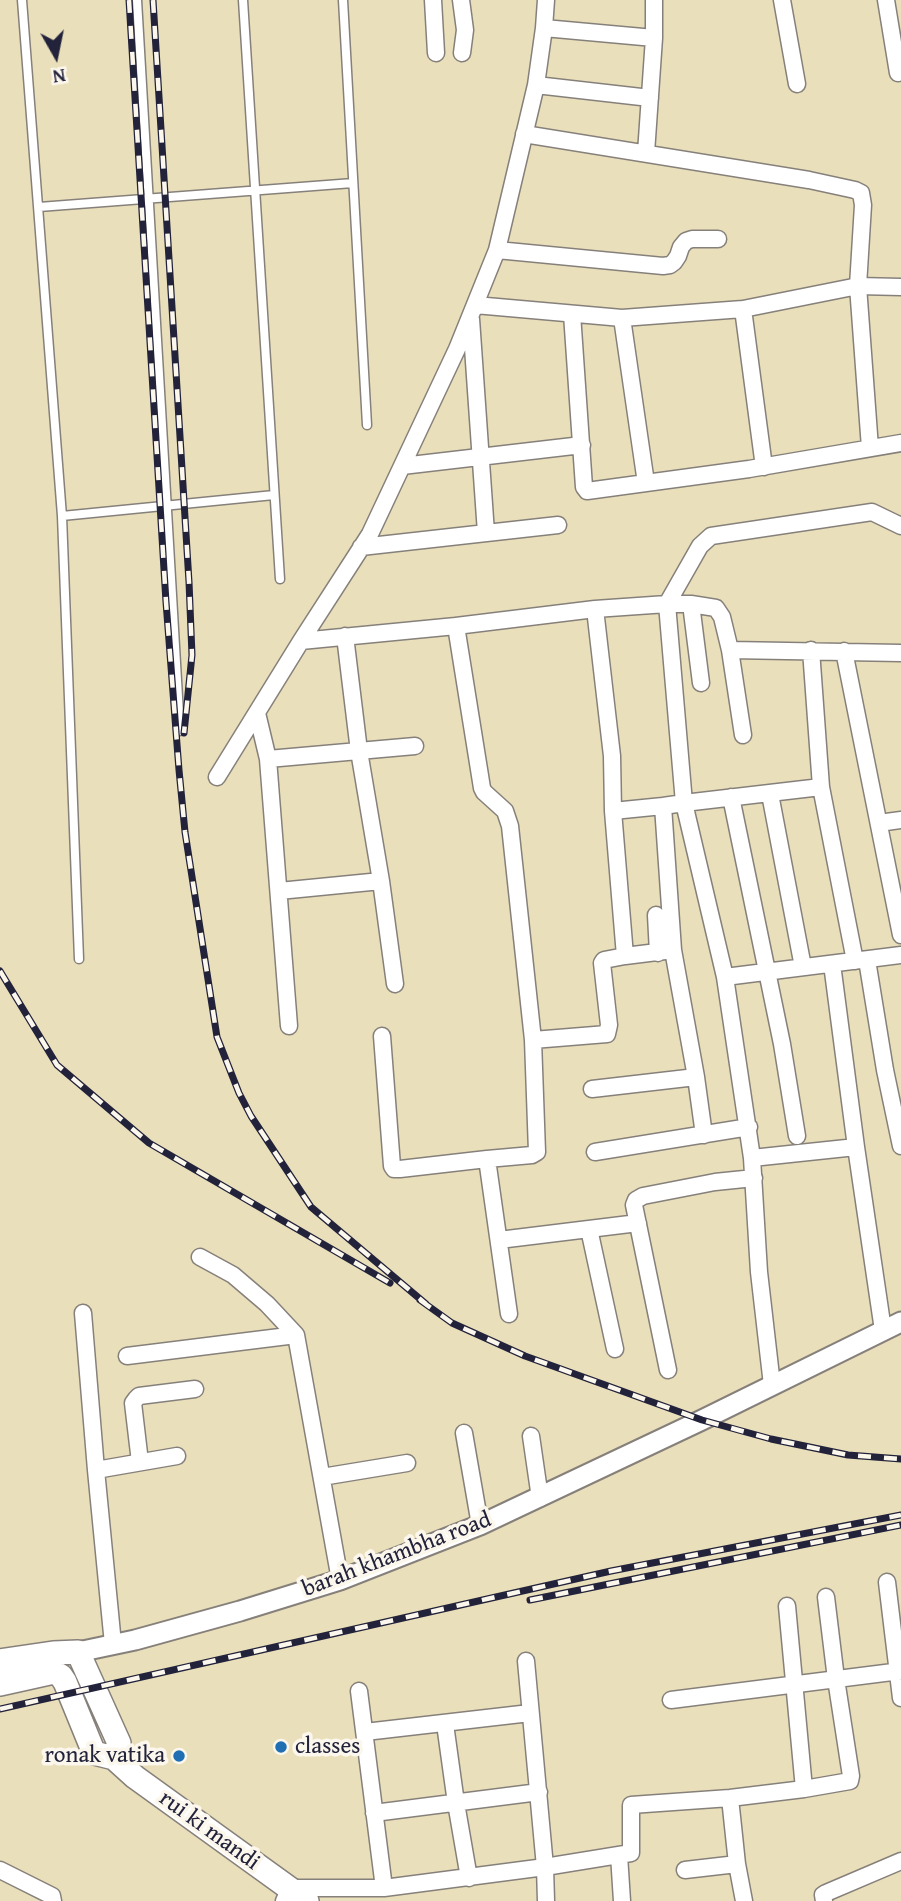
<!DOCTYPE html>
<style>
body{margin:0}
#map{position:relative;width:901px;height:1901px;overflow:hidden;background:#eadfbb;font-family:"Gentium Book Plus",serif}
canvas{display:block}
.north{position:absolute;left:21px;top:21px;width:70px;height:70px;-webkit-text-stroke:5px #fbf7ec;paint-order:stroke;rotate:171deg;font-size:19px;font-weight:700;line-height:28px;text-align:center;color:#22223b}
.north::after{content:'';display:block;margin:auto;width:24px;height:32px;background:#22223b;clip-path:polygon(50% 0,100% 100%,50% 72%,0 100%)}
</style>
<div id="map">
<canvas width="901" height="1901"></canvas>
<div class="north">N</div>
</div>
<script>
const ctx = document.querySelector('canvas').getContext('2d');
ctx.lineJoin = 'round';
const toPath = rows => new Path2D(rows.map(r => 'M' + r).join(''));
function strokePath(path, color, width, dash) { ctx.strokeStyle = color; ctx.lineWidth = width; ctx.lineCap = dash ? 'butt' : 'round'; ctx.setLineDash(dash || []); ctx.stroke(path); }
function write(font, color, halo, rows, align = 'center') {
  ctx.font = font + ' "Gentium Book Plus",serif'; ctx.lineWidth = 7; ctx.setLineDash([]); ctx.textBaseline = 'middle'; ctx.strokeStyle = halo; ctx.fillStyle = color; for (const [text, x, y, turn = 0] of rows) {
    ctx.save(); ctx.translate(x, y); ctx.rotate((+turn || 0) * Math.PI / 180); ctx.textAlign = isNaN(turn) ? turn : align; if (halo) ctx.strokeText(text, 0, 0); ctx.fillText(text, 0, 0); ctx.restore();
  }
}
const service = toPath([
 [22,0,62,516,79,959],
 [137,0,180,731],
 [243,0,280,579],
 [343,0,367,425],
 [39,207,353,183],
 [62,516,274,495]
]);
const minor = toPath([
 [433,0,436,53],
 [461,0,465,30,462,53],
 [782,0,797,84],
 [886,0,898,73],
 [544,28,654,38],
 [536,85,650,98],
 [524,134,809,180,855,190,861,193,863,205,858,286,870,448],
 [646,153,654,38,654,0],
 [497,250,663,266,670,265,674,262,678,256,681,247,686,241,692,239,718,239],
 [475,305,622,318,743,309,858,286,901,287],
 [743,309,764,467],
 [572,314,584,487,587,491,749,469,901,443],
 [622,318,646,483],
 [471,319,486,533],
 [402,466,582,445],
 [361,547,558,525],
 [667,604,700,546,711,536,872,512,901,526],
 [667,604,691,604,716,608,722,617,730,650],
 [691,604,701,683],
 [595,609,612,756,613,811,625,956],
 [456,626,482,788,484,792,505,811,510,826,533,1040,537,1152,532,1155,487,1159],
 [345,636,359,751,381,881,395,984],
 [301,641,456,626,595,609,667,604,684,803,821,787],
 [811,650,821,787,855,961],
 [844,651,901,935],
 [257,713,268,759,289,1026],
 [743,735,730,650,901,653],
 [268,759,415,746],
 [217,777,301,641,370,534,457,349,497,250,536,85,544,28,546,0],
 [770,794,803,967],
 [731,797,782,1044,797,1136],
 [663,806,684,803,725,977,752,1158],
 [613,811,663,806,673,950],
 [879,823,901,820],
 [279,891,381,881],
 [656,915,658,953],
 [867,960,885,1070,901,1146],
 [832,964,856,1147,883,1330],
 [725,977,901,955],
 [382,1036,392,1166,394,1169,400,1169,487,1159,509,1314],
 [533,1040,607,1034,609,1025,602,963,604,960,625,956,673,950,696,1077,704,1135],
 [592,1089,696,1077],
 [595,1152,749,1127],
 [589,1229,615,1349],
 [499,1240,638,1223],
 [200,1257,233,1275,267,1304,296,1335,340,1580],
 [83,1313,96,1470,113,1644],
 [127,1356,296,1335],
 [668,1370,634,1205,636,1200,643,1196,715,1182,754,1178],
 [772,1385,759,1272,752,1158,856,1147],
 [464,1433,480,1525],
 [531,1436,540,1498],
 [140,1462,133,1403,136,1399,139,1396,195,1389],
 [96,1470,177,1456],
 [322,1477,407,1463],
 [887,1582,901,1698],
 [787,1606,804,1789],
 [359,1691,384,1888,545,1867,526,1661],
 [671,1700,901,1671],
 [445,1724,456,1803,469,1878],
 [365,1732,530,1713],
 [730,1798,737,1864,744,1901],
 [374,1813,539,1792],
 [619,1855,622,1901],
 [0,1870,52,1896,53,1901],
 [685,1870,737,1864],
 [284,1901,290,1888,384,1888],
 [546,1901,545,1867,631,1853,631,1805,730,1798,804,1789,850,1781,851,1776,836,1679,826,1597],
 [824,1901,823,1895,826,1893,901,1861]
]);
const tertiary = toPath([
 [78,1652,135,1640,240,1611,340,1580,480,1525,702,1420,901,1322]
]);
const secondary = toPath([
 [0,1661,53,1653,78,1652,119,1743,114,1758],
 [0,1684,54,1672,61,1676,65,1682,94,1753,114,1758,135,1777,307,1901]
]);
strokePath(service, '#86807b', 11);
strokePath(minor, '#86807b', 19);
strokePath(tertiary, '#86807b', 23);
strokePath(secondary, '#86807b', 26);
strokePath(service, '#fff', 8);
strokePath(minor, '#fff', 16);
strokePath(tertiary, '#fff', 19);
strokePath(secondary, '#fff', 23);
const rail = toPath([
 [129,0,166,602,179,770,185,832,217,1037,239,1093,251,1116,311,1207,426,1304],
 [153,0,189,582,192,655,184,733],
 [0,971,57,1065,149,1143,390,1283],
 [420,1300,452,1323,525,1356,702,1420,771,1439,848,1455,901,1459],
 [530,1600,901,1525],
 [0,1709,611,1571,901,1515]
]);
strokePath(rail, '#22223b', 7);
strokePath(rail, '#fbf7ec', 4.5, [13]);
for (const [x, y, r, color] of [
 [281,1747,7,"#1f6fb2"],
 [179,1756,7,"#1f6fb2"]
]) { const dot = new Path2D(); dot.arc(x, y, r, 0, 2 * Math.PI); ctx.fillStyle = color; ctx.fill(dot); strokePath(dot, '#fbf7ec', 2.5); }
write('23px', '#22223b', '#fbf7ec', [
 ["barah khambha road",397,1555,-21],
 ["rui ki mandi",209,1831,36]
]);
write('23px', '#22223b', '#fbf7ec', [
 ["classes",295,1747],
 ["ronak vatika",165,1756,"right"]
], 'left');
</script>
